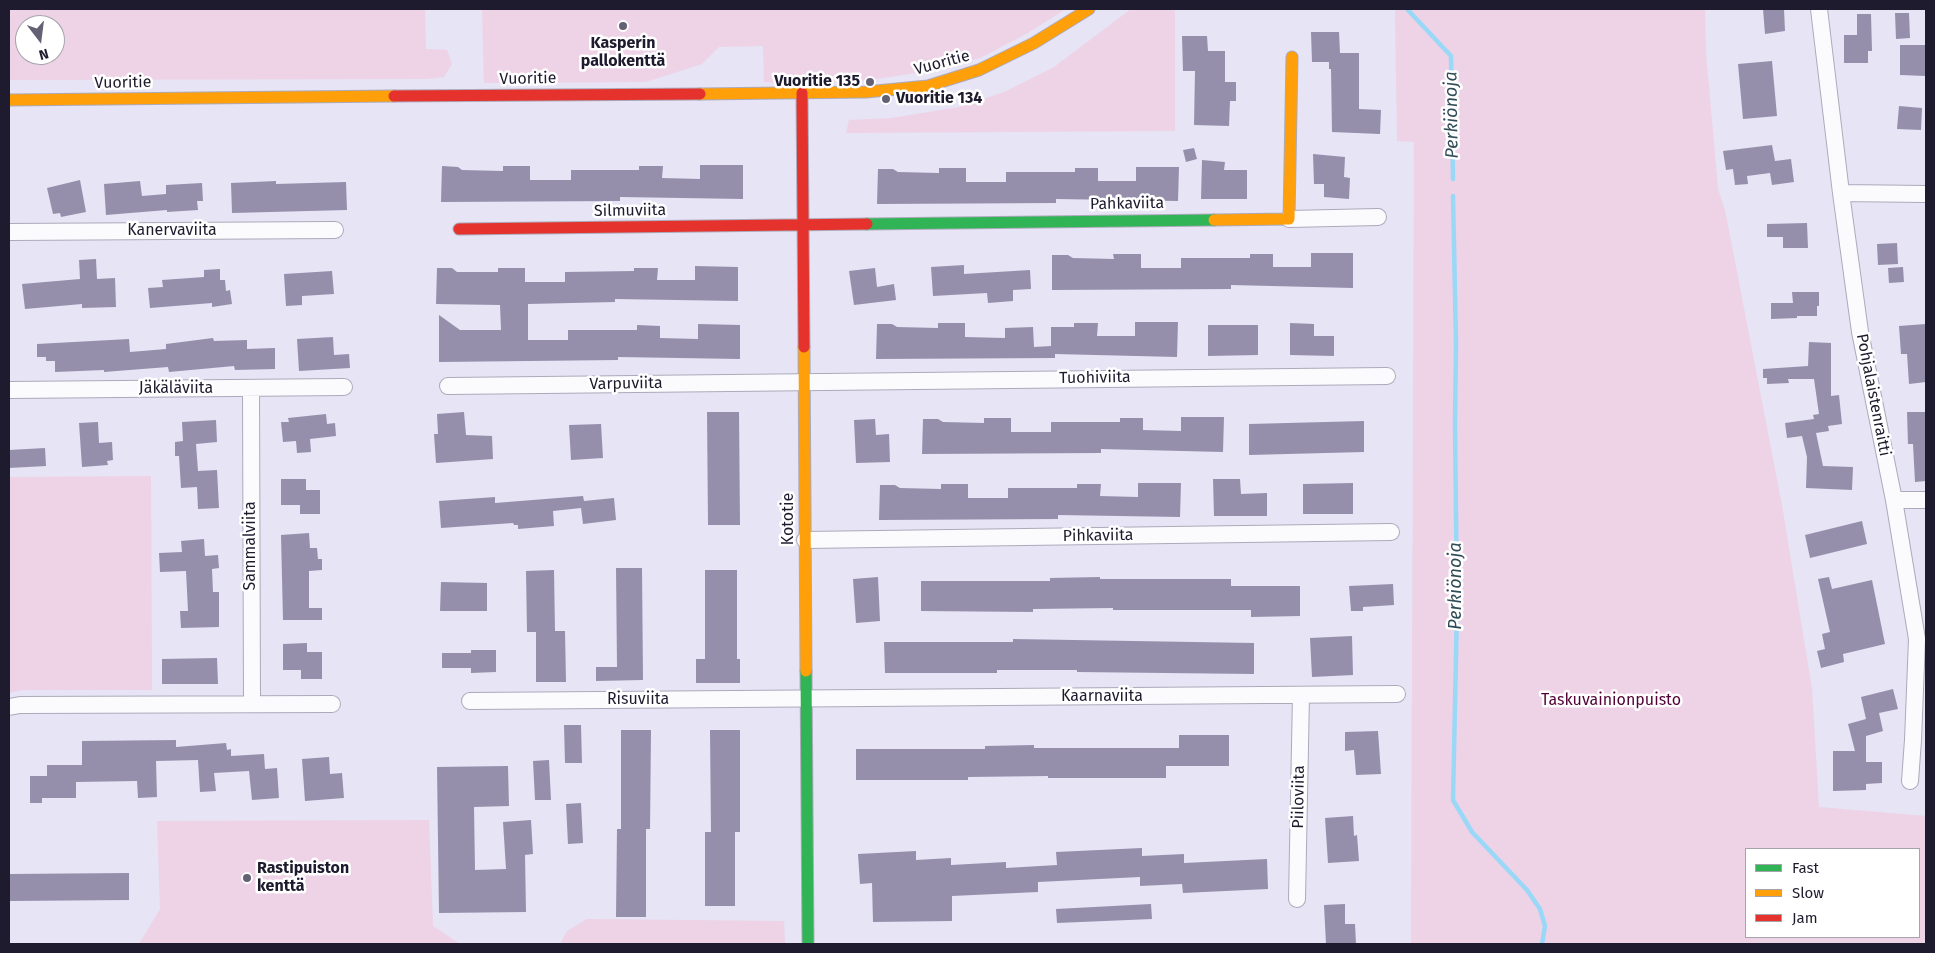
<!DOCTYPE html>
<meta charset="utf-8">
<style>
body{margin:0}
#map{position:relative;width:1935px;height:953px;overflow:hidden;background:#e6e4f5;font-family:"Fira Sans",sans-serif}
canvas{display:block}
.frame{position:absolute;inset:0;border:10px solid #1d1b2d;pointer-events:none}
.legend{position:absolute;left:1745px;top:848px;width:175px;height:90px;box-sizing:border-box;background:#fff;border:1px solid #a5a4ab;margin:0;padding:6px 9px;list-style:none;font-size:15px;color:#1d1b2d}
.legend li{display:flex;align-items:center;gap:10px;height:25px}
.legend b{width:25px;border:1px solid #a5a4ab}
.north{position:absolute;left:15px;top:15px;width:50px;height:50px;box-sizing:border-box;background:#fff;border:1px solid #a5a4ab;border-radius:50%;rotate:165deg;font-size:14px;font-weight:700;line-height:20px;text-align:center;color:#1d1b2d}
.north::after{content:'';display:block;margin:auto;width:18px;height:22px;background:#636173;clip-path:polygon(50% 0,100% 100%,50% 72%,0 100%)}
</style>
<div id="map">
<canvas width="1935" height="953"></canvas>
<div class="frame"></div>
<ul class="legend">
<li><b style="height:6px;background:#30b455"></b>Fast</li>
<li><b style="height:6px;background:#ff9f0a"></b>Slow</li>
<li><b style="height:6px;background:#e5322d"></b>Jam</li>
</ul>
<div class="north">N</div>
</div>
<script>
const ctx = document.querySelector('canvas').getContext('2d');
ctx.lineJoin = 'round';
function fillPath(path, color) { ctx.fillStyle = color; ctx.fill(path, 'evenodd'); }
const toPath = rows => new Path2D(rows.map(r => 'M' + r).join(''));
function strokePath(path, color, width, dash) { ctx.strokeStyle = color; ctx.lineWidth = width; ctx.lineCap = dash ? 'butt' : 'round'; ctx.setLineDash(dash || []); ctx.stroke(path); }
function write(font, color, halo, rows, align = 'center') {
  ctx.font = font + ' "Fira Sans",sans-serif'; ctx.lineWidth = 5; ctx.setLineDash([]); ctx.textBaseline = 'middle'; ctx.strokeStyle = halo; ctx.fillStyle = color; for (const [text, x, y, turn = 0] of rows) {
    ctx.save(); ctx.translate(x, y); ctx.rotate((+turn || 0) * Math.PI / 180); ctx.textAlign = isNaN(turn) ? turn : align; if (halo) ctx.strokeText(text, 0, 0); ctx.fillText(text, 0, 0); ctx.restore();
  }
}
fillPath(toPath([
 [9,9,425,9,426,49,447,50,452,64,444,77,427,79,9,80],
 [25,25,55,25,55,55,25,55],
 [482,9,1066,9,1026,34,980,58,929,71,870,80,806,84,764,82,763,46,719,47,702,64,646,82,484,83],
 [1131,9,1175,9,1175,131,846,133,849,120,892,118,959,107,1004,92,1054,67],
 [1395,9,1705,9,1706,52,1718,189,1725,210,1782,505,1812,689,1819,807,1926,816,1926,944,1411,944,1414,142,1397,141],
 [1746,849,1919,849,1919,937,1746,937],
 [151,476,152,690,22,690,9,693,9,477],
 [429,820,433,926,460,944,139,944,160,909,157,821],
 [587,919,784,921,785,944,560,944,567,931]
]), '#eed2e6');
strokePath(toPath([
 [1407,9,1451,56,1453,179],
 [1453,196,1456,344,1455,424,1457,608,1453,800,1472,832,1527,890,1540,909,1545,926,1542,944]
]), '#9ad8f8', 4.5);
fillPath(toPath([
 [1763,9,1784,9,1785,31,1765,34],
 [1895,13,1909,13,1910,38,1896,39],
 [1857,14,1871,14,1872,51,1868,51,1868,63,1844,63,1844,35,1857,35],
 [1311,32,1339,32,1340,53,1359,53,1359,109,1381,110,1380,134,1332,132,1331,69,1329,69,1329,62,1312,62],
 [1182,36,1207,36,1208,51,1225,51,1225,82,1236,82,1236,101,1230,101,1229,126,1194,125,1195,71,1183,71],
 [1900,45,1926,45,1926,76,1900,75],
 [1772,61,1777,116,1743,119,1738,64],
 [1899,106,1922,108,1921,130,1897,129],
 [1772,145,1775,161,1791,159,1794,182,1772,185,1770,173,1747,176,1748,184,1735,185,1733,169,1726,170,1723,151],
 [1194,148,1197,159,1186,162,1183,150],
 [1313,154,1345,157,1344,177,1350,178,1349,199,1324,197,1324,184,1314,184],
 [1202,160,1225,162,1224,170,1247,170,1247,199,1201,199],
 [700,165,743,165,743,199,620,197,620,201,441,202,442,166,458,167,462,170,503,171,503,166,530,166,530,180,571,180,571,170,639,170,639,166,663,166,662,178,700,179],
 [1136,167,1179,167,1178,201,1056,199,1056,203,877,204,878,169,893,169,898,172,939,173,939,168,966,168,966,182,1006,182,1006,172,1075,172,1075,168,1098,168,1098,181,1136,181],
 [80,180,86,212,61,217,60,213,53,214,47,188],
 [140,181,142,196,166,194,166,185,202,183,203,201,197,201,198,210,167,212,167,210,106,215,104,184],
 [276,181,276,184,346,182,347,210,232,213,231,183],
 [1807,223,1808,248,1783,248,1783,237,1767,237,1767,224],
 [1897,243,1898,264,1878,265,1877,244],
 [1311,253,1353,253,1353,288,1231,285,1231,289,1052,290,1052,255,1068,255,1073,258,1114,259,1113,254,1141,254,1141,268,1181,268,1181,258,1250,258,1250,254,1273,254,1273,267,1311,267],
 [96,259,97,279,115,278,116,307,82,308,82,304,25,309,22,284,80,279,79,260],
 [964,265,964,274,1030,270,1031,289,1013,290,1013,301,988,303,987,293,933,296,931,267],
 [695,266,738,267,738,301,615,299,615,302,528,304,528,340,568,340,568,330,637,330,637,325,660,326,660,338,698,339,698,324,740,325,740,359,618,357,618,360,439,362,439,315,460,330,501,330,500,305,436,304,437,268,452,268,457,272,498,272,498,268,525,268,525,282,565,282,565,272,634,271,634,268,658,268,657,280,695,280],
 [1903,267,1904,282,1889,283,1888,268],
 [875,268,877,287,894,284,896,300,854,305,849,271],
 [220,269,220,280,225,280,226,291,230,290,232,304,212,307,212,303,150,308,148,288,163,287,162,280,204,277,204,270],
 [332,271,334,294,302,296,302,305,286,306,284,274],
 [1792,292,1819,292,1819,306,1817,306,1817,316,1797,316,1797,318,1771,319,1771,303,1793,303],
 [1135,322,1178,322,1177,357,1055,354,1055,358,876,359,877,324,892,324,897,327,938,328,938,323,965,323,965,337,1005,338,1005,328,1033,327,1034,347,1051,346,1051,327,1074,327,1074,323,1098,323,1097,336,1135,336],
 [1290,323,1314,324,1314,336,1334,336,1334,356,1290,355],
 [1926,324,1926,382,1909,384,1907,354,1901,354,1899,326],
 [1208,325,1258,325,1258,355,1208,356],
 [333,337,334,355,349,354,350,368,299,371,297,339],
 [213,338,214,341,247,340,247,349,275,348,275,369,235,370,234,366,169,372,168,367,104,372,104,370,55,372,55,361,46,361,46,357,37,357,37,344,129,339,130,352,166,349,166,344],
 [1809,342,1831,343,1831,396,1839,395,1842,424,1828,426,1829,431,1816,433,1823,466,1853,467,1852,490,1806,488,1807,457,1802,436,1787,438,1785,423,1814,419,1813,415,1819,414,1814,379,1788,379,1789,383,1767,384,1767,378,1763,378,1763,369,1808,366],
 [464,412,466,435,492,436,493,459,436,463,434,434,438,434,437,414],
 [707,412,739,412,740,525,708,525],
 [1907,412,1926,412,1926,481,1915,482,1913,444,1908,444],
 [326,414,327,424,335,423,336,436,310,439,311,452,297,453,296,441,283,442,281,422,289,422,288,418],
 [1181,417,1224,417,1223,452,1101,449,1101,453,922,454,923,419,938,419,943,422,984,423,984,418,1011,418,1011,432,1051,432,1051,422,1120,422,1120,418,1143,418,1143,430,1181,431],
 [875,419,876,435,889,434,890,462,856,463,854,420],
 [216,420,217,442,196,444,198,471,217,470,219,508,198,509,197,487,181,488,179,456,175,456,175,442,183,441,182,422],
 [1364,421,1364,452,1249,455,1249,424],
 [98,422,99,443,112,442,113,460,107,461,108,465,82,467,79,423],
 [601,424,603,458,571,460,569,425],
 [45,448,46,466,9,468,9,450],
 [281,479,306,479,306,490,320,490,320,514,300,514,300,505,281,505],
 [1213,479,1240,479,1241,494,1267,493,1267,516,1214,516],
 [1138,483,1181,483,1180,517,1058,515,1058,519,879,520,880,485,895,485,900,488,941,489,941,484,968,484,968,498,1008,498,1008,488,1077,488,1077,484,1101,484,1100,496,1138,497],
 [1353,483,1353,514,1303,514,1303,484],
 [583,496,584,501,614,498,616,520,583,524,581,508,553,511,554,526,518,529,518,525,514,525,513,523,441,528,439,501,495,497,495,503],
 [1862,521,1867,544,1810,558,1805,535],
 [309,533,310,548,317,548,318,559,322,559,322,570,309,571,309,608,322,608,322,620,283,620,281,535],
 [204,539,205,556,218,555,219,568,212,569,213,592,219,592,219,627,181,628,180,611,188,611,186,571,160,572,159,553,182,552,181,541],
 [616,568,642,568,643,680,596,681,596,667,617,667],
 [554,570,555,631,565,631,566,682,536,682,536,632,527,632,526,571],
 [705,570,737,570,737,659,740,659,740,683,696,683,696,659,705,659],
 [878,577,880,621,856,623,853,579],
 [1100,577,1100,579,1231,579,1231,586,1300,586,1300,616,1251,617,1251,610,1113,610,1113,608,1033,609,1033,612,921,611,921,581,1050,581,1050,578],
 [1829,577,1832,589,1872,580,1885,644,1843,654,1844,662,1821,668,1817,651,1825,649,1822,634,1830,632,1818,579],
 [441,582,487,583,487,611,440,611],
 [1393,584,1394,605,1363,607,1363,611,1351,611,1349,586],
 [1352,636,1353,675,1312,677,1310,638],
 [1013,639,1254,643,1254,674,1077,672,1077,670,997,670,997,673,885,673,884,642,1013,642],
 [307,643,307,652,322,652,322,679,301,679,301,670,283,670,283,644],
 [471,650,496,650,496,672,471,673,471,668,442,668,442,653,471,653],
 [217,658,218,684,162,684,162,659],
 [1893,689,1898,709,1879,713,1883,731,1866,736,1866,762,1882,762,1882,783,1866,784,1866,790,1833,791,1833,751,1855,751,1848,724,1866,719,1861,697],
 [564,725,581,725,582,763,565,763],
 [621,730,651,730,650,829,646,829,646,917,616,917,617,829,621,829],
 [710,730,740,730,740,832,735,832,735,906,705,906,705,832,711,832],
 [1378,731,1381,774,1356,775,1354,750,1345,751,1345,732],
 [1179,735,1229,735,1229,766,1166,766,1166,778,1048,778,1048,776,968,777,968,780,856,780,856,749,985,749,985,746,1034,745,1034,748,1179,748],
 [176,740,176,747,226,743,227,750,231,749,231,756,264,754,265,769,277,768,279,798,252,800,249,771,214,773,216,791,200,792,198,760,156,761,157,797,138,798,137,781,76,782,76,798,42,798,42,803,30,803,30,776,47,776,47,765,82,765,82,741],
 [329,757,330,774,342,773,344,798,305,801,302,759],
 [549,760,551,800,535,800,533,761],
 [508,766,509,806,474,807,475,870,506,869,503,822,531,820,533,854,525,855,526,912,439,913,437,767],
 [581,803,583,843,568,844,566,804],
 [1353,816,1354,836,1357,835,1359,861,1328,863,1325,818],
 [1142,848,1142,856,1184,854,1184,863,1267,859,1268,889,1183,893,1182,884,1140,886,1140,877,1038,882,1038,892,952,896,952,921,873,922,872,883,860,884,858,854,916,851,916,860,951,858,951,865,1006,862,1006,868,1057,865,1056,852],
 [129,873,129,900,9,901,9,874],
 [1151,904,1152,919,1057,923,1056,909],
 [1345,904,1345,924,1355,924,1356,944,1326,944,1324,905]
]), '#968fac');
const street = toPath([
 [1819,9,1841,193,1860,332,1894,500,1917,639,1913,740,1910,781],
 [1841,193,1926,194],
 [1289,219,1378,217],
 [9,232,335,230],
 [448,386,1387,376],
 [251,388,252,704],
 [9,390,344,387],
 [1894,500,1926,500],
 [805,540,1391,532],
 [470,701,1397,694],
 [9,707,20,705,332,704],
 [1297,899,1301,695]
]);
const fast = toPath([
 [867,224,1214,220],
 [806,671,808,944]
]);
const slow = toPath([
 [700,94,866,92,928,86,979,70,1034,43,1089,9],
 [9,100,394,96],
 [1214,220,1289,219,1292,57],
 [804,347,806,671]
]);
const jam = toPath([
 [802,93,804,347],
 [394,96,700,94],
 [459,229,867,224]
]);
strokePath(street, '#acaaba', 18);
strokePath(fast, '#acaaba', 13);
strokePath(slow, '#acaaba', 13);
strokePath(jam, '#acaaba', 13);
strokePath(street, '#fbfbfe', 16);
strokePath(fast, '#30b455', 11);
strokePath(slow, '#ff9f0a', 11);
strokePath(jam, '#e5322d', 11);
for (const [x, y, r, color] of [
 [623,26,5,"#636173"],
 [870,82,5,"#636173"],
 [886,99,5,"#636173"],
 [247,878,5,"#636173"]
]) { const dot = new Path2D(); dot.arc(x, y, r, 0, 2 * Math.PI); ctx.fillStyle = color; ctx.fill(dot); strokePath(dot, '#fff', 2); }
write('bold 16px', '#1d1b2d', '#fff', [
 ["Kasperin",623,44,"center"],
 ["pallokenttä",623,62,"center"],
 ["Vuoritie 135",860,82,"right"],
 ["Vuoritie 134",896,99],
 ["Rastipuiston",257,869],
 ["kenttä",257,887]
], 'left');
write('16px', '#1d1b2d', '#fff', [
 ["Vuoritie",942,63,-15],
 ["Vuoritie",528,79,-1],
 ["Vuoritie",123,83,-1],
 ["Pahkaviita",1127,204,-1],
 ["Silmuviita",630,211,-1],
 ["Kanervaviita",172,231],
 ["Tuohiviita",1095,378,-1],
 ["Varpuviita",626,384,-1],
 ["Jäkäläviita",176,389],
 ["Pohjalaistenraitti",1873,395,79],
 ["Kototie",789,519,-90],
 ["Pihkaviita",1098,536,-1],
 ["Sammalviita",251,546,-90],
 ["Kaarnaviita",1102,697],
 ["Risuviita",638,700],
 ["Piiloviita",1299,797,-89]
]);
write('16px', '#520236', '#fff', [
 ["Taskuvainionpuisto",1611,701]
]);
write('italic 18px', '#304c58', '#fff', [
 ["Perkiönoja",1452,115,-91],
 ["Perkiönoja",1456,586,-90]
]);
</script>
